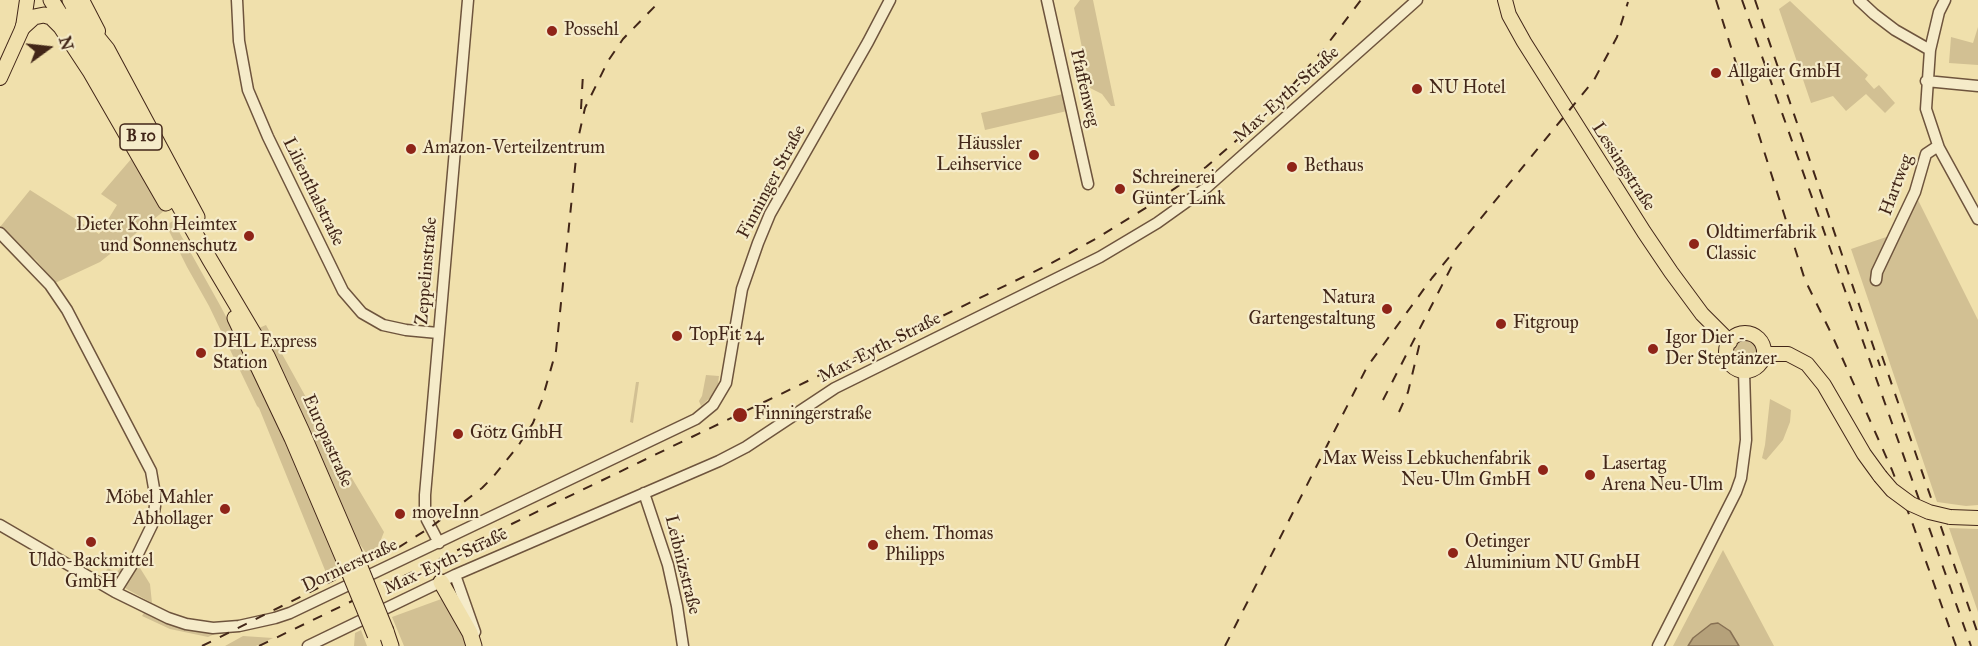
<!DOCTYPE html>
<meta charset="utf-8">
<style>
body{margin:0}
#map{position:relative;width:1978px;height:646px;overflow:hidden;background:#f0e0ac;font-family:"IM FELL Great Primer",serif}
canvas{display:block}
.north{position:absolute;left:18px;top:18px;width:60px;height:60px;-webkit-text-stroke:4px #f5ebc9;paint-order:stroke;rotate:75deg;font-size:16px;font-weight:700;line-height:24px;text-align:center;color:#422618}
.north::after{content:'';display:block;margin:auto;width:21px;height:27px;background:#422618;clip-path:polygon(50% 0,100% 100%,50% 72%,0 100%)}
</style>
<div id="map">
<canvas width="1978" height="646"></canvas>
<div class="north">N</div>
</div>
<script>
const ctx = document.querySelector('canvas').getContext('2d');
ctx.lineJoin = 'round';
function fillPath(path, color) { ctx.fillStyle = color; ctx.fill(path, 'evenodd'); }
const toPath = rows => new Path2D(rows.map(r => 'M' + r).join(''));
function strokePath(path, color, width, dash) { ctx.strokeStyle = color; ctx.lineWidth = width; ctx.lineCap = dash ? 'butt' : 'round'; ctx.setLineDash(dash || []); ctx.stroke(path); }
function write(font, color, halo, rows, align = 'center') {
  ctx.font = font + ' "IM FELL Great Primer",serif'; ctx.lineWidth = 4.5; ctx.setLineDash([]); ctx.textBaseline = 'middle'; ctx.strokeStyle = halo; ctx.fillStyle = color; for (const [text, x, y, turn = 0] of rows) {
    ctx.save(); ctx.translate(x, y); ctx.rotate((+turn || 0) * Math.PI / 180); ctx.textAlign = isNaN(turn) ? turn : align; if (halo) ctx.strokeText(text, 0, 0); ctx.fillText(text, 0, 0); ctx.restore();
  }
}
fillPath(toPath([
 [1080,0,1093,0,1115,106,1111,106,1102,94,1090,88,1074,8],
 [1790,1,1868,75,1865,79,1874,89,1879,85,1895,103,1885,113,1866,94,1846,111,1833,96,1811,103,1779,9],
 [1978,27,1978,65,1949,63,1951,37,1973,43],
 [1063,94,1067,111,985,130,981,113],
 [132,158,164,211,100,262,55,283,37,261,0,229,0,227,30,190,99,234,117,205,101,194],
 [1918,200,1978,320,1978,505,1966,506,1937,502,1851,249,1901,232],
 [173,221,221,307,277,415,347,571,329,580,259,408,257,406,209,306,187,267,166,225],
 [266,325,334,448,384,532,378,547,366,553,355,537,259,328],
 '1733 351a13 13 0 1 1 26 0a13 13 0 1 1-26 0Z',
 [706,375,719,376,718,384,712,396,701,406,699,401,702,396],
 [636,382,639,382,633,423,630,422],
 [1770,399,1791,410,1790,422,1783,440,1766,460,1762,458,1765,445],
 [1949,528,1978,529,1978,612],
 [1723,550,1774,646,1673,646],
 [126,559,135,560,150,584,152,603,103,576,108,568,115,572,119,570],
 [444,598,468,646,404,646,392,617],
 [147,608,224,630,208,637,170,629,142,616],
 [361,630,367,646,354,646,355,633],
 [243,636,273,638,256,646,225,646]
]), '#d2c093');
const water = toPath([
 [1718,623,1730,631,1739,646,1688,646,1693,638,1711,624,1718,623]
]);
fillPath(water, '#b5a17a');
strokePath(water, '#877053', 1.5);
const minor = toPath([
 [237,0,239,41,248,90,268,137,343,291,362,313,383,325,406,330,438,333],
 [1047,0,1088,184],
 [1859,0,1874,14,1895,30,1930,50],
 [1945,0,1939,12,1930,50,1926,109,1939,148,1978,219],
 [1926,81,1978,86],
 [0,233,50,285,67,310,151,471,155,494,155,506,152,525,135,560,115,592],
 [1876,280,1877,272,1915,192,1926,154,1938,146],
 [644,493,668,565,677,606,683,646],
 [0,525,115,592,168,618,186,624,213,628,239,626,275,618,290,613,696,419,713,405,726,383,742,289,758,243,770,214,868,42,890,0],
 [439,543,427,520,425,509,425,495,468,0],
 [455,575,475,632],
 [308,646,455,575,719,461,746,447,835,388,1100,257,1157,223,1206,188,1417,0],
 [1658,646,1736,492,1741,478,1746,440,1744,371]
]);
const major = toPath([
 [82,0,98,31],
 [1505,0,1509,15,1524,42,1644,232,1671,272,1702,314,1730,342],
 [0,78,23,27,27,0],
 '1726 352a19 19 0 1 1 38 0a19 19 0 1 1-38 0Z',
 [1764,354,1788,354,1807,364,1824,385,1864,454,1880,476],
 [1950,517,1978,518]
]);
const highway = toPath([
 [51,0,67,25],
 [70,0,76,11,107,49,197,217],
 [71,14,210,260,267,356,302,432,358,562],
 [23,27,34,17,44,15,51,17,61,27,90,71,166,203],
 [235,318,292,438,347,567],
 [441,582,470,633,474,646],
 [386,631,391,646]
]);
strokePath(minor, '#6e543d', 13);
strokePath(major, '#422618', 16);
strokePath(highway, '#422618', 17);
strokePath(minor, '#f5ebc9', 10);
strokePath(major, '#f0e0ac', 14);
strokePath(highway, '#f0e0ac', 15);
strokePath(toPath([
 [1716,0,1805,280,1832,335,1892,470,1912,522,1956,646],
 [1742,0,1971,646],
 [1755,0,1880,366],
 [581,109,583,74],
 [1882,356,1978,634],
 [1383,400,1456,258],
 [1399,412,1408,392,1421,338],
 [202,646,396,549,431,527,482,488,493,477,518,446,533,423,542,400,556,351,578,139,585,108,608,61,623,39,661,0],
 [259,646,1048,265,1097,238,1152,204,1206,167,1270,111,1323,50,1361,0],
 [1225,646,1367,367,1432,278,1594,80,1617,37,1628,2]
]), '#422618', 2, [10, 10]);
const majorBridge = toPath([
 [1880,476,1892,490,1911,504,1929,512,1950,517]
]);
const highwayBridge = toPath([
 [358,562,386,631],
 [347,567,375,635]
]);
strokePath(majorBridge, '#422618', 16, []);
strokePath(highwayBridge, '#422618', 17, []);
strokePath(majorBridge, '#f0e0ac', 14);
strokePath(highwayBridge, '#f0e0ac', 15);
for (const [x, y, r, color] of [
 [552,31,6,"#8f2418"],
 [1716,73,6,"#8f2418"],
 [1417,89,6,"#8f2418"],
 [411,149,6,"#8f2418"],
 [1034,155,6,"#8f2418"],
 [1292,167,6,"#8f2418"],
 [1120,189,6,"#8f2418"],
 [249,236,6,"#8f2418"],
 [1694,244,6,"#8f2418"],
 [1387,309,6,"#8f2418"],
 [1501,324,6,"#8f2418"],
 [677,336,6,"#8f2418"],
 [1653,349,6,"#8f2418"],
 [201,353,6,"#8f2418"],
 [740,415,8,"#8f2418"],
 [458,434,6,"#8f2418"],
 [1543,470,6,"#8f2418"],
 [1590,475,6,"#8f2418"],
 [225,509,6,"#8f2418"],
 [400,514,6,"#8f2418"],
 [91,542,6,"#8f2418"],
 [873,545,6,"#8f2418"],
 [1453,553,6,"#8f2418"]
]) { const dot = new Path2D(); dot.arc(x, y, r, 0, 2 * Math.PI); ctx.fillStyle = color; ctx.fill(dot); strokePath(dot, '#f5ebc9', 2); }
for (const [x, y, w] of [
 [141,137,42]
]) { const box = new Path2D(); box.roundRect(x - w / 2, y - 13, w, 26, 4.5); ctx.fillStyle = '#f5ebc9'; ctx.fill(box); strokePath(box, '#422618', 1.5); }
write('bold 16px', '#422618', null, [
 ["B 10",141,137]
]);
write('18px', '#422618', '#f5ebc9', [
 ["Possehl",564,31],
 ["Allgaier GmbH",1728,73],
 ["NU Hotel",1429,89],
 ["Häussler",1022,145,"right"],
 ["Leihservice",1022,166,"right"],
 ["Amazon-Verteilzentrum",423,149],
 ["Bethaus",1304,167],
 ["Schreinerei",1132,179],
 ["Günter Link",1132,200],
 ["Dieter Kohn Heimtex",237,226,"right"],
 ["und Sonnenschutz",237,247,"right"],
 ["Oldtimerfabrik",1706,234],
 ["Classic",1706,255],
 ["Natura",1375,299,"right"],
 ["Gartengestaltung",1375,320,"right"],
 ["Fitgroup",1513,324],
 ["TopFit 24",689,336],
 ["Igor Dier -",1665,339],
 ["Der Steptänzer",1665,360],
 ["DHL Express",213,343],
 ["Station",213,364],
 ["Finningerstraße",754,415],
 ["Götz GmbH",470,434],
 ["Max Weiss Lebkuchenfabrik",1531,460,"right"],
 ["Neu-Ulm GmbH",1531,481,"right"],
 ["Lasertag",1602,465],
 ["Arena Neu-Ulm",1602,486],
 ["Möbel Mahler",213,499,"right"],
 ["Abhollager",213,520,"right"],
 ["moveInn",412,514],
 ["ehem. Thomas",885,535],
 ["Philipps",885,556],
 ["Oetinger",1465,543],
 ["Aluminium NU GmbH",1465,564],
 ["Uldo-Backmittel",91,562,"center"],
 ["GmbH",91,583,"center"]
], 'left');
write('18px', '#422618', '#f5ebc9', [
 ["Pfaffenweg",1084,88,77],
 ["Max-Eyth-Straße",1287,95,-42],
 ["Lessingstraße",1623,167,57],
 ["Finninger Straße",772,182,-62],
 ["Hartweg",1897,185,-69],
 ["Lilienthalstraße",313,192,64],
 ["Zeppelinstraße",427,271,-85],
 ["Max-Eyth-Straße",880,348,-27],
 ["Europastraße",327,441,66],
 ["Max-Eyth-Straße",446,562,-25],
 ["Leibnizstraße",682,565,76],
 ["Dornierstraße",350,566,-25]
]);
</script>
